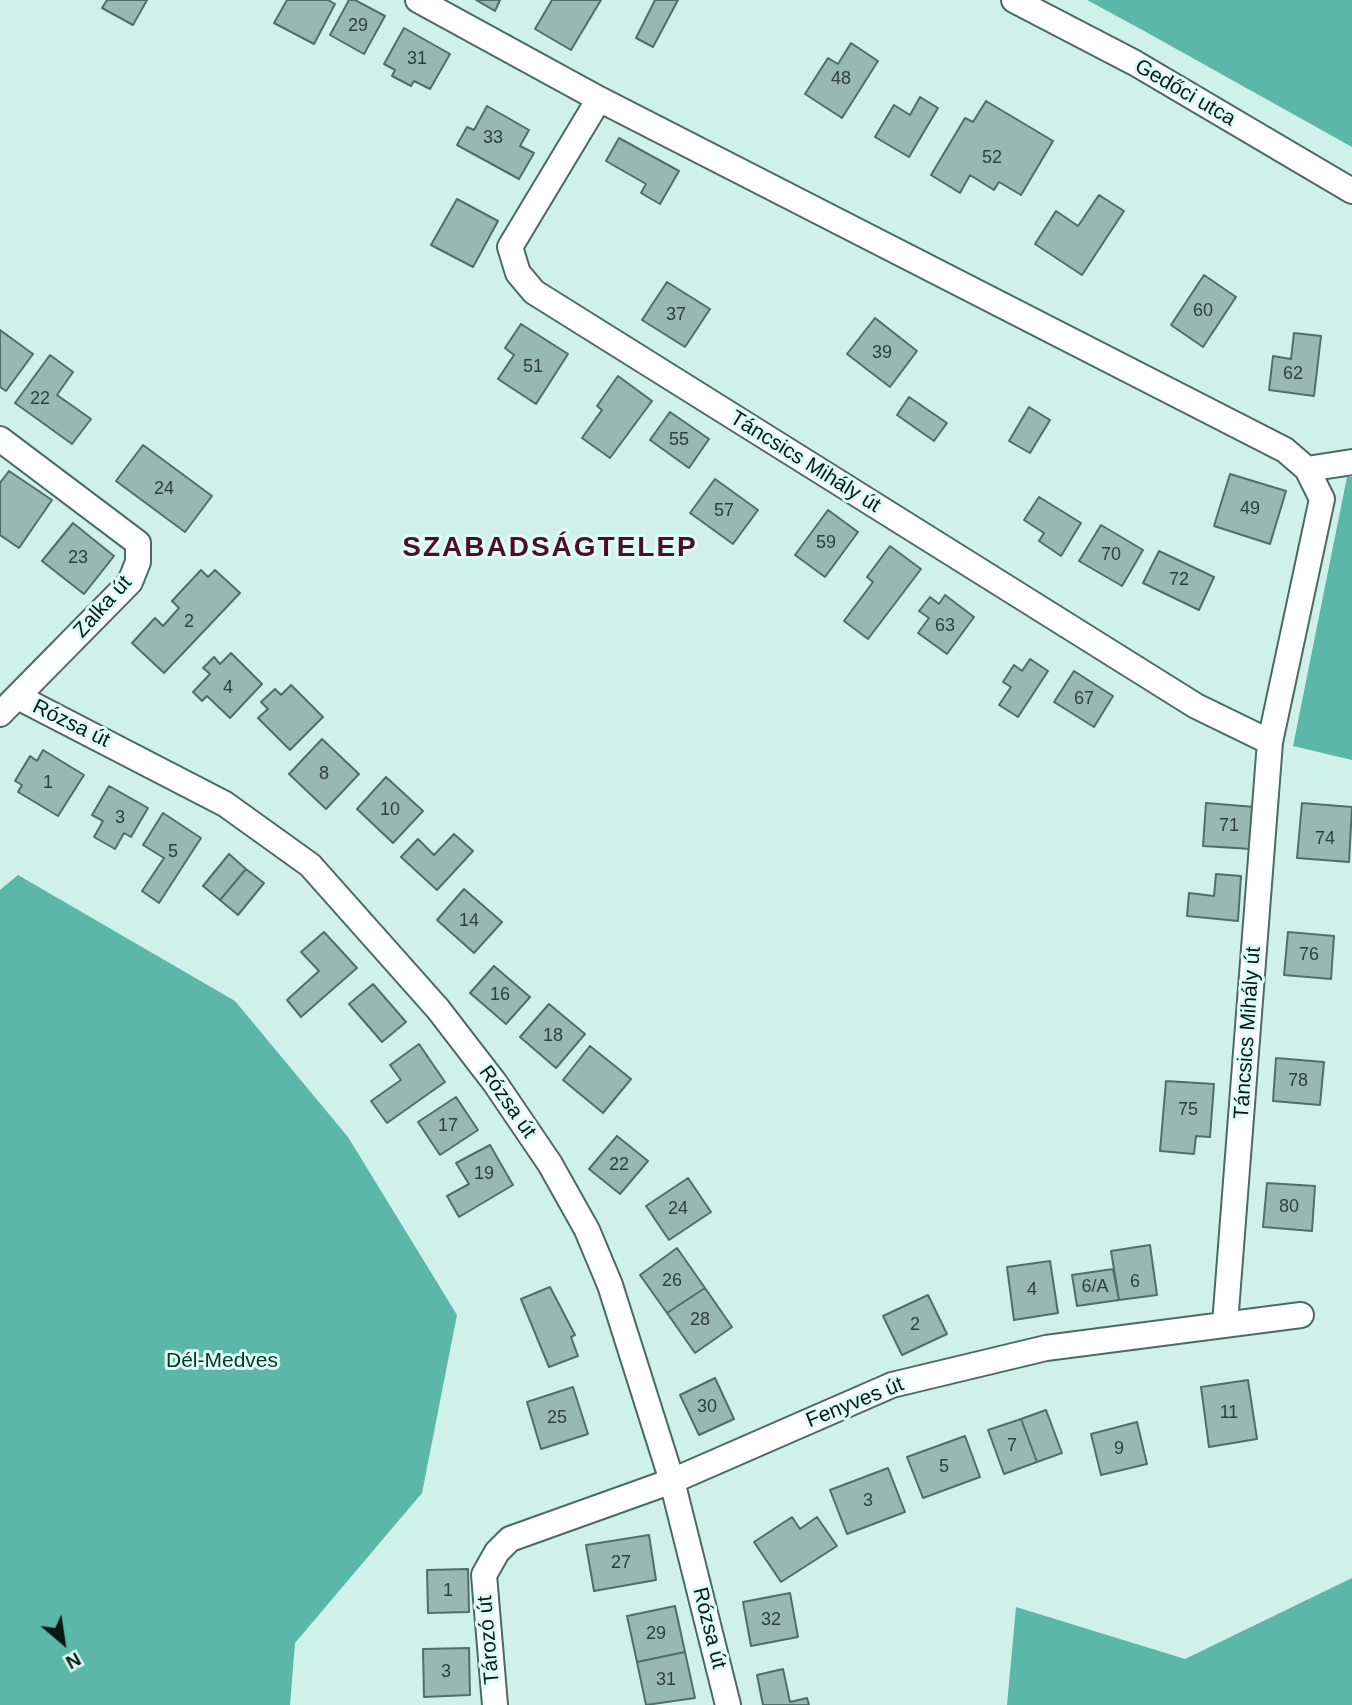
<!DOCTYPE html>
<meta charset="utf-8">
<style>
body{margin:0}
#map{position:relative;width:1352px;height:1705px;overflow:hidden;background:#cff1ea;font-family:Arial,sans-serif}
canvas{display:block}
.north{position:absolute;left:28px;top:1607px;width:70px;height:70px;-webkit-text-stroke:5px #dcfef7;paint-order:stroke;rotate:151deg;font-size:19px;font-weight:700;line-height:28px;text-align:center;color:#0b1815}
.north::after{content:'';display:block;margin:auto;width:24px;height:32px;background:#0b1815;clip-path:polygon(50% 0,100% 100%,50% 72%,0 100%)}
</style>
<div id="map">
<canvas width="1352" height="1705"></canvas>
<div class="north">N</div>
</div>
<script>
const ctx = document.querySelector('canvas').getContext('2d');
ctx.lineJoin = 'round';
function fillPath(path, color) { ctx.fillStyle = color; ctx.fill(path, 'evenodd'); }
const toPath = rows => new Path2D(rows.map(r => 'M' + r).join(''));
function strokePath(path, color, width, dash) { ctx.strokeStyle = color; ctx.lineWidth = width; ctx.lineCap = dash ? 'butt' : 'round'; ctx.setLineDash(dash || []); ctx.stroke(path); }
function write(font, color, halo, rows, align = 'center') {
  ctx.font = font + ' Arial,sans-serif'; ctx.lineWidth = 6; ctx.setLineDash([]); ctx.textBaseline = 'middle'; ctx.strokeStyle = halo; ctx.fillStyle = color; for (const [text, x, y, turn = 0] of rows) {
    ctx.save(); ctx.translate(x, y); ctx.rotate((+turn || 0) * Math.PI / 180); ctx.textAlign = isNaN(turn) ? turn : align; if (halo) ctx.strokeText(text, 0, 0); ctx.fillText(text, 0, 0); ctx.restore();
  }
}
fillPath(toPath([
 [1087,0,1352,0,1352,147,1146,32],
 [1347,477,1352,477,1352,760,1293,746],
 [18,875,235,1001,348,1137,457,1315,422,1493,295,1643,290,1705,0,1705,0,890],
 [1352,1578,1352,1705,1007,1705,1016,1607,1185,1659]
]), '#5bb7a7');
const building = toPath([
 [107,0,147,0,133,25,102,8,107,0],
 [287,0,328,0,335,4,314,44,274,23,287,0],
 [349,0,355,0,385,16,364,54,330,35,349,0],
 [476,0,500,0,495,11,476,0],
 [552,0,601,0,571,50,535,29,552,0],
 [655,0,678,0,653,47,636,38,655,0],
 [404,28,450,54,430,89,414,81,411,86,392,76,395,70,384,64,404,28],
 [851,43,878,61,842,118,805,94,828,58,838,64,851,43],
 [920,97,938,108,909,157,875,137,894,105,910,115,920,97],
 [986,101,1053,141,1021,195,999,182,994,190,970,175,960,193,931,175,965,118,973,122,986,101],
 [487,106,529,130,520,146,534,153,519,179,457,145,467,127,474,130,487,106],
 [619,138,679,171,660,204,641,193,646,184,606,161,619,138],
 [1099,195,1124,211,1082,275,1035,244,1056,211,1078,226,1099,195],
 [457,199,498,221,473,267,431,245,457,199],
 [1204,275,1236,297,1203,347,1171,325,1204,275],
 [667,282,710,309,685,347,642,320,667,282],
 [875,318,917,351,890,387,847,354,875,318],
 [521,324,568,354,536,404,498,379,514,355,505,348,521,324],
 [0,330,33,354,6,391,0,387,0,330],
 [1294,333,1321,336,1314,396,1269,390,1273,356,1291,359,1294,333],
 [50,355,73,372,57,395,91,419,72,444,15,403,50,355],
 [618,376,652,401,610,458,582,438,602,410,597,406,618,376],
 [909,397,947,423,934,441,897,415,909,397],
 [1029,407,1050,420,1030,453,1009,441,1029,407],
 [670,412,709,439,689,468,650,440,670,412],
 [143,445,212,496,185,532,116,481,143,445],
 [9,471,52,500,19,548,0,535,0,483,9,471],
 [1230,474,1286,491,1270,544,1214,526,1230,474],
 [715,479,758,510,733,544,690,513,715,479],
 [1039,497,1081,523,1061,556,1039,541,1044,533,1024,520,1039,497],
 [828,510,858,532,825,577,795,555,828,510],
 [73,523,114,556,84,594,42,561,73,523],
 [1101,525,1143,550,1122,586,1079,561,1101,525],
 [890,546,921,569,868,639,844,621,873,582,867,577,890,546],
 [1159,551,1214,577,1199,610,1143,583,1159,551],
 [201,570,208,577,215,570,240,593,164,673,132,643,155,618,163,626,179,608,172,601,201,570],
 [945,595,974,617,947,654,918,633,929,618,919,611,930,597,939,604,945,595],
 [231,653,262,684,230,718,207,696,202,701,193,692,210,674,203,668,214,657,220,664,231,653],
 [1030,659,1048,671,1018,717,999,705,1011,687,1003,682,1014,665,1022,671,1030,659],
 [1074,671,1113,696,1094,727,1054,702,1074,671],
 [291,685,323,717,290,750,258,718,268,709,261,702,275,689,281,695,291,685],
 [322,739,359,774,326,809,289,774,322,739],
 [43,750,84,775,58,816,18,792,22,785,15,781,30,756,37,761,43,750],
 [386,777,423,811,393,843,357,809,386,777],
 [109,786,148,808,131,837,124,833,115,849,94,837,103,821,92,815,109,786],
 [1206,803,1255,807,1251,849,1203,846,1206,803],
 [1302,803,1352,807,1349,862,1297,858,1302,803],
 [163,813,201,838,159,903,142,891,164,858,143,845,163,813],
 [454,834,473,851,437,890,401,857,418,839,434,855,454,834],
 [229,854,246,869,220,900,203,886,229,854],
 [246,869,264,883,238,915,220,900,246,869],
 [1216,874,1241,876,1238,921,1187,916,1189,893,1214,896,1216,874],
 [464,889,502,922,474,953,437,920,464,889],
 [324,932,357,968,301,1017,287,1000,319,971,301,952,324,932],
 [1288,932,1334,936,1331,979,1284,975,1288,932],
 [494,966,530,997,506,1024,470,993,494,966],
 [373,984,406,1022,382,1042,349,1004,373,984],
 [549,1004,585,1034,556,1068,520,1037,549,1004],
 [419,1044,445,1082,387,1123,371,1101,401,1080,390,1065,419,1044],
 [590,1046,631,1079,603,1113,563,1080,590,1046],
 [1276,1058,1324,1062,1320,1105,1273,1101,1276,1058],
 [1166,1081,1214,1084,1210,1137,1196,1136,1194,1154,1160,1151,1166,1081],
 [456,1097,478,1130,440,1155,418,1122,456,1097],
 [617,1136,648,1161,620,1194,589,1169,617,1136],
 [490,1145,513,1185,459,1217,447,1196,469,1184,456,1163,490,1145],
 [688,1178,711,1212,669,1240,646,1206,688,1178],
 [1267,1183,1315,1186,1312,1231,1263,1227,1267,1183],
 [1150,1245,1157,1295,1119,1300,1111,1251,1150,1245],
 [677,1248,705,1288,667,1313,640,1275,677,1248],
 [1050,1261,1058,1313,1014,1320,1007,1267,1050,1261],
 [1113,1269,1119,1300,1077,1306,1072,1275,1113,1269],
 [550,1287,575,1335,571,1337,578,1356,549,1367,521,1299,550,1287],
 [705,1288,732,1327,695,1353,667,1313,705,1288],
 [928,1295,947,1334,902,1355,883,1316,928,1295],
 [715,1378,734,1419,699,1435,680,1395,715,1378],
 [1248,1380,1257,1439,1209,1447,1201,1387,1248,1380],
 [573,1387,588,1434,541,1449,527,1402,573,1387],
 [1046,1410,1062,1453,1037,1462,1021,1419,1046,1410],
 [1021,1419,1037,1462,1004,1474,988,1430,1021,1419],
 [1137,1422,1147,1464,1101,1475,1091,1434,1137,1422],
 [965,1436,980,1477,923,1498,907,1457,965,1436],
 [888,1468,905,1512,847,1534,830,1490,888,1468],
 [792,1517,800,1529,817,1517,837,1546,781,1582,754,1542,792,1517],
 [649,1535,656,1580,594,1591,586,1545,649,1535],
 [468,1569,469,1612,428,1613,427,1570,468,1569],
 [790,1593,798,1637,751,1646,743,1602,790,1593],
 [675,1606,685,1652,637,1662,627,1616,675,1606],
 [469,1648,470,1695,424,1697,423,1649,469,1648],
 [685,1652,695,1698,646,1705,637,1662,685,1652],
 [783,1669,790,1702,807,1698,809,1705,763,1705,757,1675,783,1669]
]);
fillPath(building, '#98b8b1');
strokePath(building, '#516f69', 2);
const minor = toPath([
 [418,0,599,99,1285,450,1307,469,1322,499,1270,742,1225,1324],
 [1014,0,1135,63,1352,191],
 [599,99,510,247,518,273,534,292,1196,706,1270,742],
 [0,439,138,543,138,562,130,582,0,714],
 [1307,469,1352,462],
 [18,697,225,804,310,865,438,1009,495,1083,550,1164,587,1230,610,1285,672,1481,728,1705],
 [495,1705,484,1575,497,1552,510,1539,672,1481,892,1385,1046,1348,1301,1315]
]);
strokePath(minor, '#4c6a64', 28);
strokePath(minor, '#fff', 24);
write('18px', '#2e403c', null, [
 ["29",358,26],
 ["31",417,59],
 ["48",841,79],
 ["33",493,138],
 ["52",992,158],
 ["60",1203,311],
 ["37",676,315],
 ["39",882,353],
 ["51",533,367],
 ["62",1293,374],
 ["22",40,399],
 ["55",679,440],
 ["24",164,489],
 ["49",1250,509],
 ["57",724,511],
 ["59",826,543],
 ["70",1111,555],
 ["23",78,558],
 ["72",1179,580],
 ["2",189,622],
 ["63",945,626],
 ["4",228,688],
 ["67",1084,699],
 ["8",324,774],
 ["1",48,783],
 ["10",390,810],
 ["3",120,818],
 ["71",1229,826],
 ["74",1325,839],
 ["5",173,852],
 ["14",469,921],
 ["76",1309,955],
 ["16",500,995],
 ["18",553,1036],
 ["78",1298,1081],
 ["75",1188,1110],
 ["17",448,1126],
 ["22",619,1165],
 ["19",484,1174],
 ["80",1289,1207],
 ["24",678,1209],
 ["26",672,1281],
 ["6",1135,1282],
 ["6/A",1095,1287],
 ["4",1032,1290],
 ["28",700,1320],
 ["2",915,1325],
 ["30",707,1407],
 ["11",1229,1413],
 ["25",557,1418],
 ["7",1012,1446],
 ["9",1119,1449],
 ["5",944,1467],
 ["3",868,1501],
 ["27",621,1563],
 ["1",448,1591],
 ["32",771,1620],
 ["29",656,1634],
 ["3",446,1672],
 ["31",666,1680]
]);
write('21px', '#0b1815', '#dcfef7', [
 ["Gedőci utca",1185,93,30],
 ["Táncsics Mihály út",805,462,32],
 ["Zalka út",103,607,-48],
 ["Rózsa út",71,724,26],
 ["Táncsics Mihály út",1248,1033,-86],
 ["Rózsa út",507,1102,55],
 ["Fenyves út",855,1403,-22],
 ["Rózsa út",709,1628,76],
 ["Tározó út",489,1640,-95]
]);
write('21px', '#06332d', '#dcfef7', [
 ["Dél-Medves",222,1361]
]);
ctx.letterSpacing = '2px';
write('bold 28px', '#500d29', '#dcfef7', [
 ["SZABADSÁGTELEP",550,548]
]);
ctx.letterSpacing = '0px';
</script>
